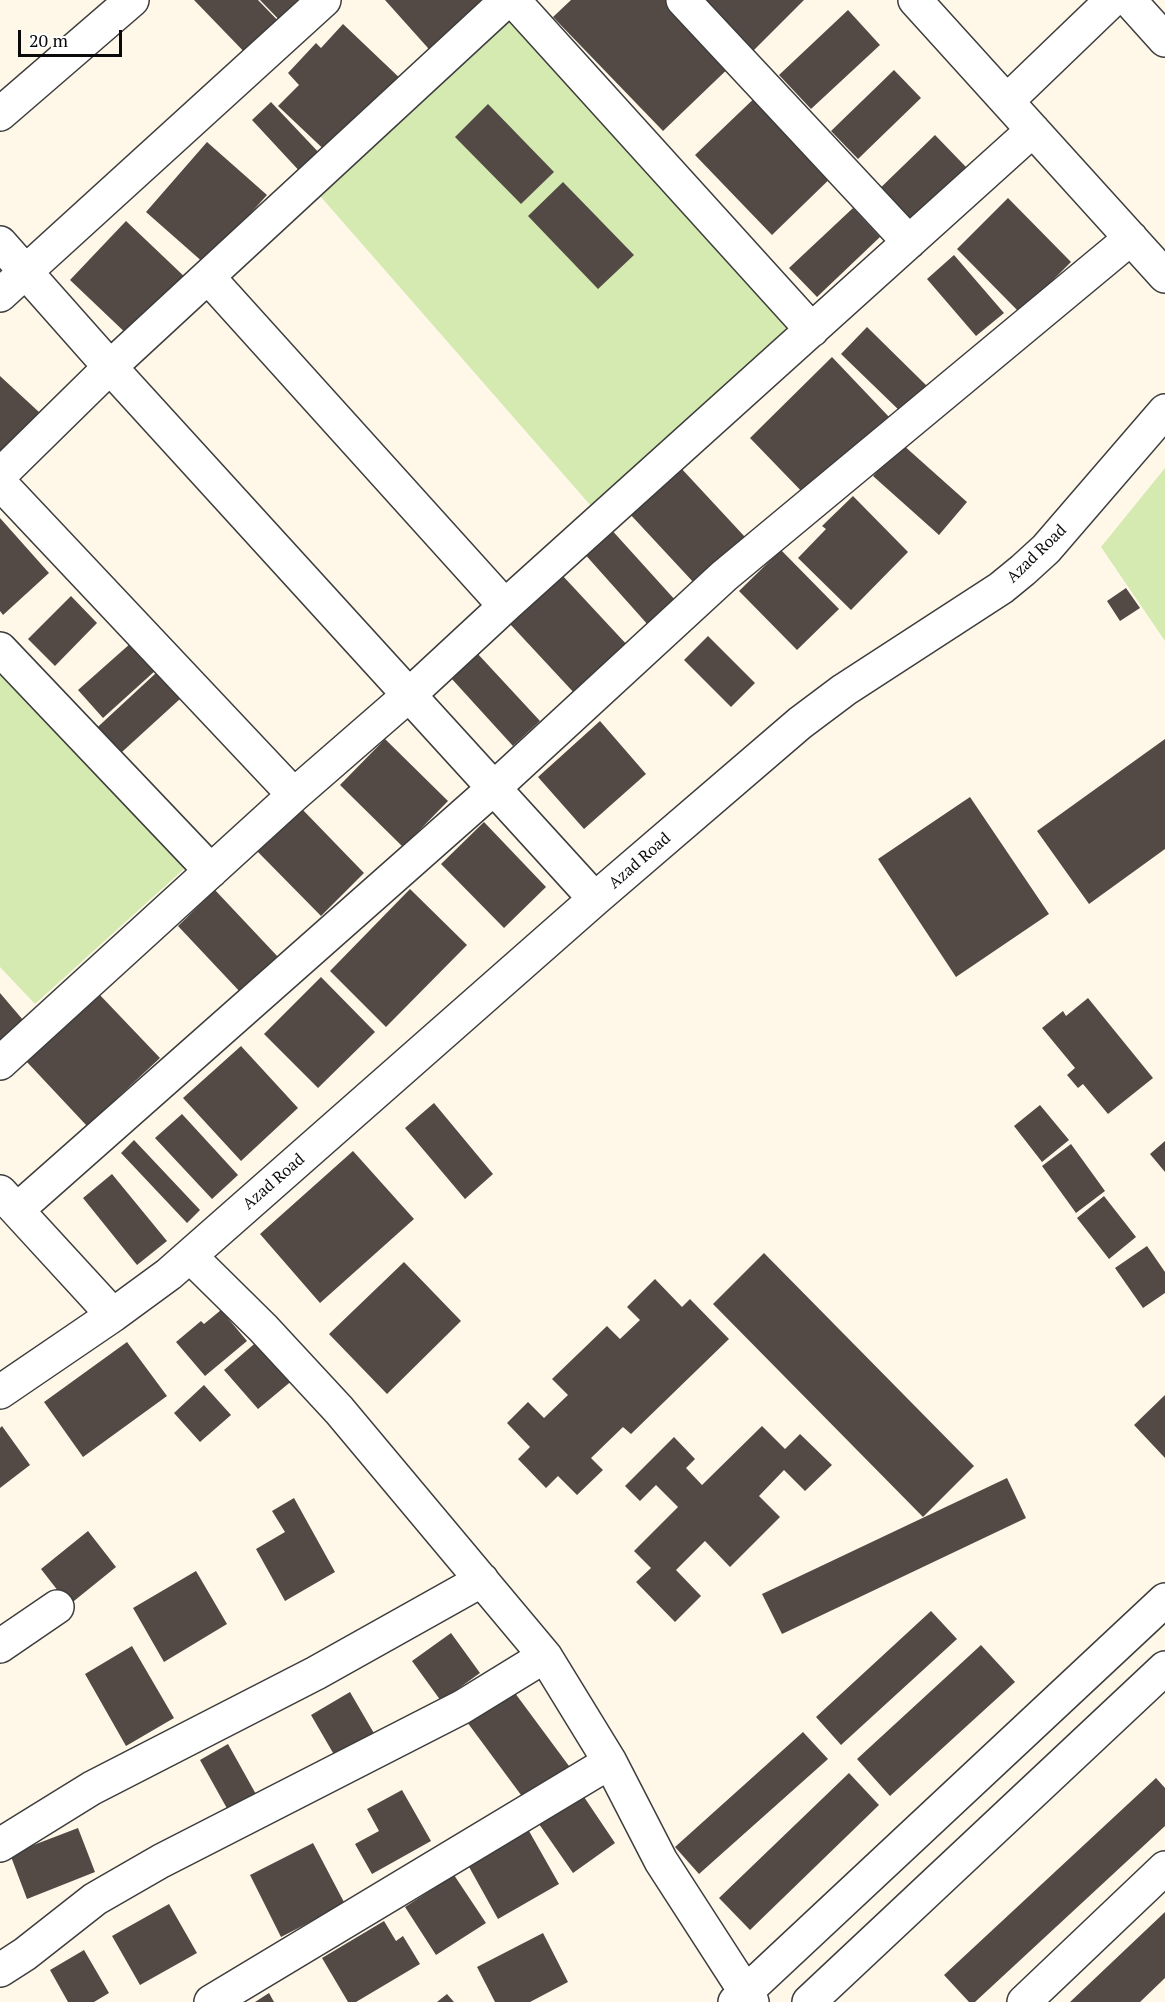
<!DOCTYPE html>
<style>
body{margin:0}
#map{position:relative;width:1165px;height:2002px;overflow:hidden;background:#fff8e8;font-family:"PT Serif",serif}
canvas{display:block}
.scale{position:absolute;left:18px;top:30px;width:104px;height:27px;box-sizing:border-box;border:3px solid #0a0a0a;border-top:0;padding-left:8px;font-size:18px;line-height:21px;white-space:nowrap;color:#0a0a0a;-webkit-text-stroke:4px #fff;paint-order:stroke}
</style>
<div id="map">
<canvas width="1165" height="2002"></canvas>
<div class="scale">20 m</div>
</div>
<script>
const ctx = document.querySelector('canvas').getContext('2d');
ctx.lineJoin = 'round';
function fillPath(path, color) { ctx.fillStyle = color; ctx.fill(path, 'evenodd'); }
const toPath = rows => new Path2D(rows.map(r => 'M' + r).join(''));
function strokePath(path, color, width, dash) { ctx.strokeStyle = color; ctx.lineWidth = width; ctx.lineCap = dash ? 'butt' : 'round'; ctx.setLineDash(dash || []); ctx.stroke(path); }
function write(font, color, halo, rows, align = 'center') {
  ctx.font = font + ' "PT Serif",serif'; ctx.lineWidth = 6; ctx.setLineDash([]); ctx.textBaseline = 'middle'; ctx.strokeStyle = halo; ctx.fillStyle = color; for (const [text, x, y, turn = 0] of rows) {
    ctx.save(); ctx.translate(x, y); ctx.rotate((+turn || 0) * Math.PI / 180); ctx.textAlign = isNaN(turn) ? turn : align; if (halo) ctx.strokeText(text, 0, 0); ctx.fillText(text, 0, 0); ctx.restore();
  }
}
fillPath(toPath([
 [504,9,796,330,598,514,314,189],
 [1165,468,1165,641,1101,547],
 [0,657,196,858,35,1004,0,967]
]), '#d4eab1');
fillPath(toPath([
 [194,0,258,0,285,28,252,60],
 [260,0,314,0,286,27],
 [385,0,483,0,490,8,436,57],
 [571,0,679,0,737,60,663,131,553,17],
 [701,0,804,0,751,53],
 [848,10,880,45,811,109,779,75],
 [343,24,405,83,333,158,278,106,299,85,288,73,316,43,321,48],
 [894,70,921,98,858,159,831,131],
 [764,89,840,169,772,235,695,155],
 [271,102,323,157,304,176,252,120],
 [488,104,554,172,521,204,455,137],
 [935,135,966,167,904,228,872,196],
 [207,142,267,195,205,264,146,212],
 [563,182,634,255,598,289,528,216],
 [1008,198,1071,262,1020,313,957,249],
 [853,208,880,237,817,297,789,268],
 [126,221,188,280,132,339,70,280],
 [954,255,1004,313,976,336,927,279],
 [867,327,928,387,903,414,841,354],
 [832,357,890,418,808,498,750,438],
 [0,376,39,412,0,455],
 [902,444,967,502,939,535,873,476],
 [680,467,745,537,695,584,629,513],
 [853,496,908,552,851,610,798,558,826,529,822,526],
 [0,518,49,573,3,615,0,611],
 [609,527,676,601,649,626,582,551],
 [781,550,839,609,797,650,739,591],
 [562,575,629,647,577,696,510,624],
 [1126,588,1140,608,1120,621,1107,601],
 [71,596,97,623,55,666,28,639],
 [708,636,755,683,731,707,684,660],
 [131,643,156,670,103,718,78,690],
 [477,653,540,721,513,746,451,678],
 [156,673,180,699,111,762,88,736],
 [600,721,646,774,584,829,538,777],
 [385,739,448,801,403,847,340,785],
 [1165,739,1165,849,1089,904,1037,831],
 [970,797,1049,914,956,977,878,859],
 [301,808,364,873,321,916,257,851],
 [484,822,546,887,504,928,441,864],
 [410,889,467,945,386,1027,330,971],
 [215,890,279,958,242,994,178,926],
 [321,977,375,1032,318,1088,264,1034],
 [0,993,29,1027,0,1053],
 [98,993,160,1058,87,1126,26,1061],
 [1088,998,1153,1078,1108,1114,1083,1084,1078,1088,1067,1075,1075,1068,1042,1028,1063,1011,1066,1016],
 [241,1046,298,1108,241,1161,183,1098],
 [434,1103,493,1174,465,1199,405,1128],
 [1040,1105,1069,1140,1042,1162,1014,1126],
 [182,1114,238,1175,212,1199,155,1138],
 [134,1140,200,1210,187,1223,121,1153],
 [1165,1141,1165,1172,1150,1154],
 [1071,1144,1105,1191,1076,1213,1042,1166],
 [353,1151,414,1219,320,1303,260,1234],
 [112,1174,167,1241,137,1265,83,1198],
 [1104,1196,1136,1237,1109,1259,1077,1218],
 [1147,1246,1165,1272,1165,1293,1143,1308,1115,1268],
 [764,1253,974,1466,923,1517,713,1304],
 [404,1262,461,1321,387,1394,329,1334],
 [655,1279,682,1307,690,1299,729,1339,631,1434,623,1427,591,1458,603,1470,577,1495,558,1476,546,1488,518,1459,530,1447,507,1423,528,1402,544,1418,568,1395,552,1379,607,1326,620,1339,640,1320,627,1307],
 [221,1310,247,1341,205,1376,176,1342,201,1321,204,1324],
 [260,1339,294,1379,258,1409,224,1370],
 [127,1342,167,1396,83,1457,44,1402],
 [204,1385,231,1415,200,1442,174,1413],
 [1165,1395,1165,1458,1134,1425],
 [2,1426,30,1465,0,1488,0,1428],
 [762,1426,785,1449,800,1434,832,1465,805,1491,784,1470,759,1496,780,1517,730,1567,705,1541,676,1570,701,1596,675,1622,636,1582,651,1568,634,1551,678,1507,656,1485,640,1501,625,1486,674,1437,695,1459,686,1468,702,1485],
 [1007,1478,1026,1518,782,1634,762,1594],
 [294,1498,335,1572,285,1601,256,1549,285,1532,272,1511],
 [88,1531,116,1567,69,1605,41,1569],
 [196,1571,227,1624,164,1662,133,1608],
 [931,1611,957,1639,841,1745,816,1717],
 [451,1633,480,1673,441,1701,412,1661],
 [981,1645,1015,1682,890,1796,857,1759],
 [132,1646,174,1718,126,1746,85,1674],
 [512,1689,569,1766,524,1799,467,1722],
 [350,1692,375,1735,336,1758,311,1715],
 [803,1732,828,1759,699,1874,675,1847],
 [228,1744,257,1796,229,1812,200,1760],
 [849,1773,879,1805,750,1930,719,1898],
 [1156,1778,1165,1788,1165,1826,975,2002,969,2002,944,1975],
 [402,1790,431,1841,372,1874,355,1844,379,1831,367,1809],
 [582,1794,615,1843,573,1873,539,1824],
 [78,1828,95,1872,27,1899,10,1854],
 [529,1831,559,1884,498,1919,468,1865],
 [313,1843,345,1904,281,1937,250,1875],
 [454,1875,486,1923,436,1955,405,1907],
 [169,1904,197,1953,140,1985,112,1936],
 [1165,1912,1165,1978,1140,2002,1070,2002],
 [384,1921,396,1941,403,1936,420,1964,356,2002,348,2002,322,1958],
 [543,1933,568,1982,530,2002,495,2002,477,1967],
 [84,1950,109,1993,94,2002,68,2002,50,1970],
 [269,1993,274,2002,255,2002],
 [447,1994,454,2002,437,2002]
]), '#534a46');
const minor = toPath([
 [513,0,812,330],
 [683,0,909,242],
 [915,0,1165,276],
 [1129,0,1165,40],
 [1007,101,1112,0],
 [0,114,132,0],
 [0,243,110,367,595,899],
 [208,277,505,606],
 [0,295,324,0],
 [0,475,110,367,507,0],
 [0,483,294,795],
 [0,649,211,871],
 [0,1063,294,795,409,695,505,606,1033,130],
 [0,1192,113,1315],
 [17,1210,494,788,724,576,1131,238],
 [190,1256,263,1328,339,1410,545,1656,610,1762,661,1861,752,2002],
 [0,1392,113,1315,169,1274,595,899,800,723,844,690,1001,588,1023,570,1046,549,1165,411],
 [0,1646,57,1607],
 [0,1845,92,1788,316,1673,482,1580],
 [0,1970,25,1954,95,1899,161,1861,462,1707,545,1656],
 [211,2002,610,1762],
 [735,2002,1165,1600],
 [809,2002,1165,1668],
 [1024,2002,1165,1868]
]);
strokePath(minor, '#3d3d3d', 36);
strokePath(minor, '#fff', 33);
write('16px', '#0a0a0a', '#fff', [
 ["Azad Road",1037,554,-44],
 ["Azad Road",640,861,-41],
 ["Azad Road",274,1182,-41]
]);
</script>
